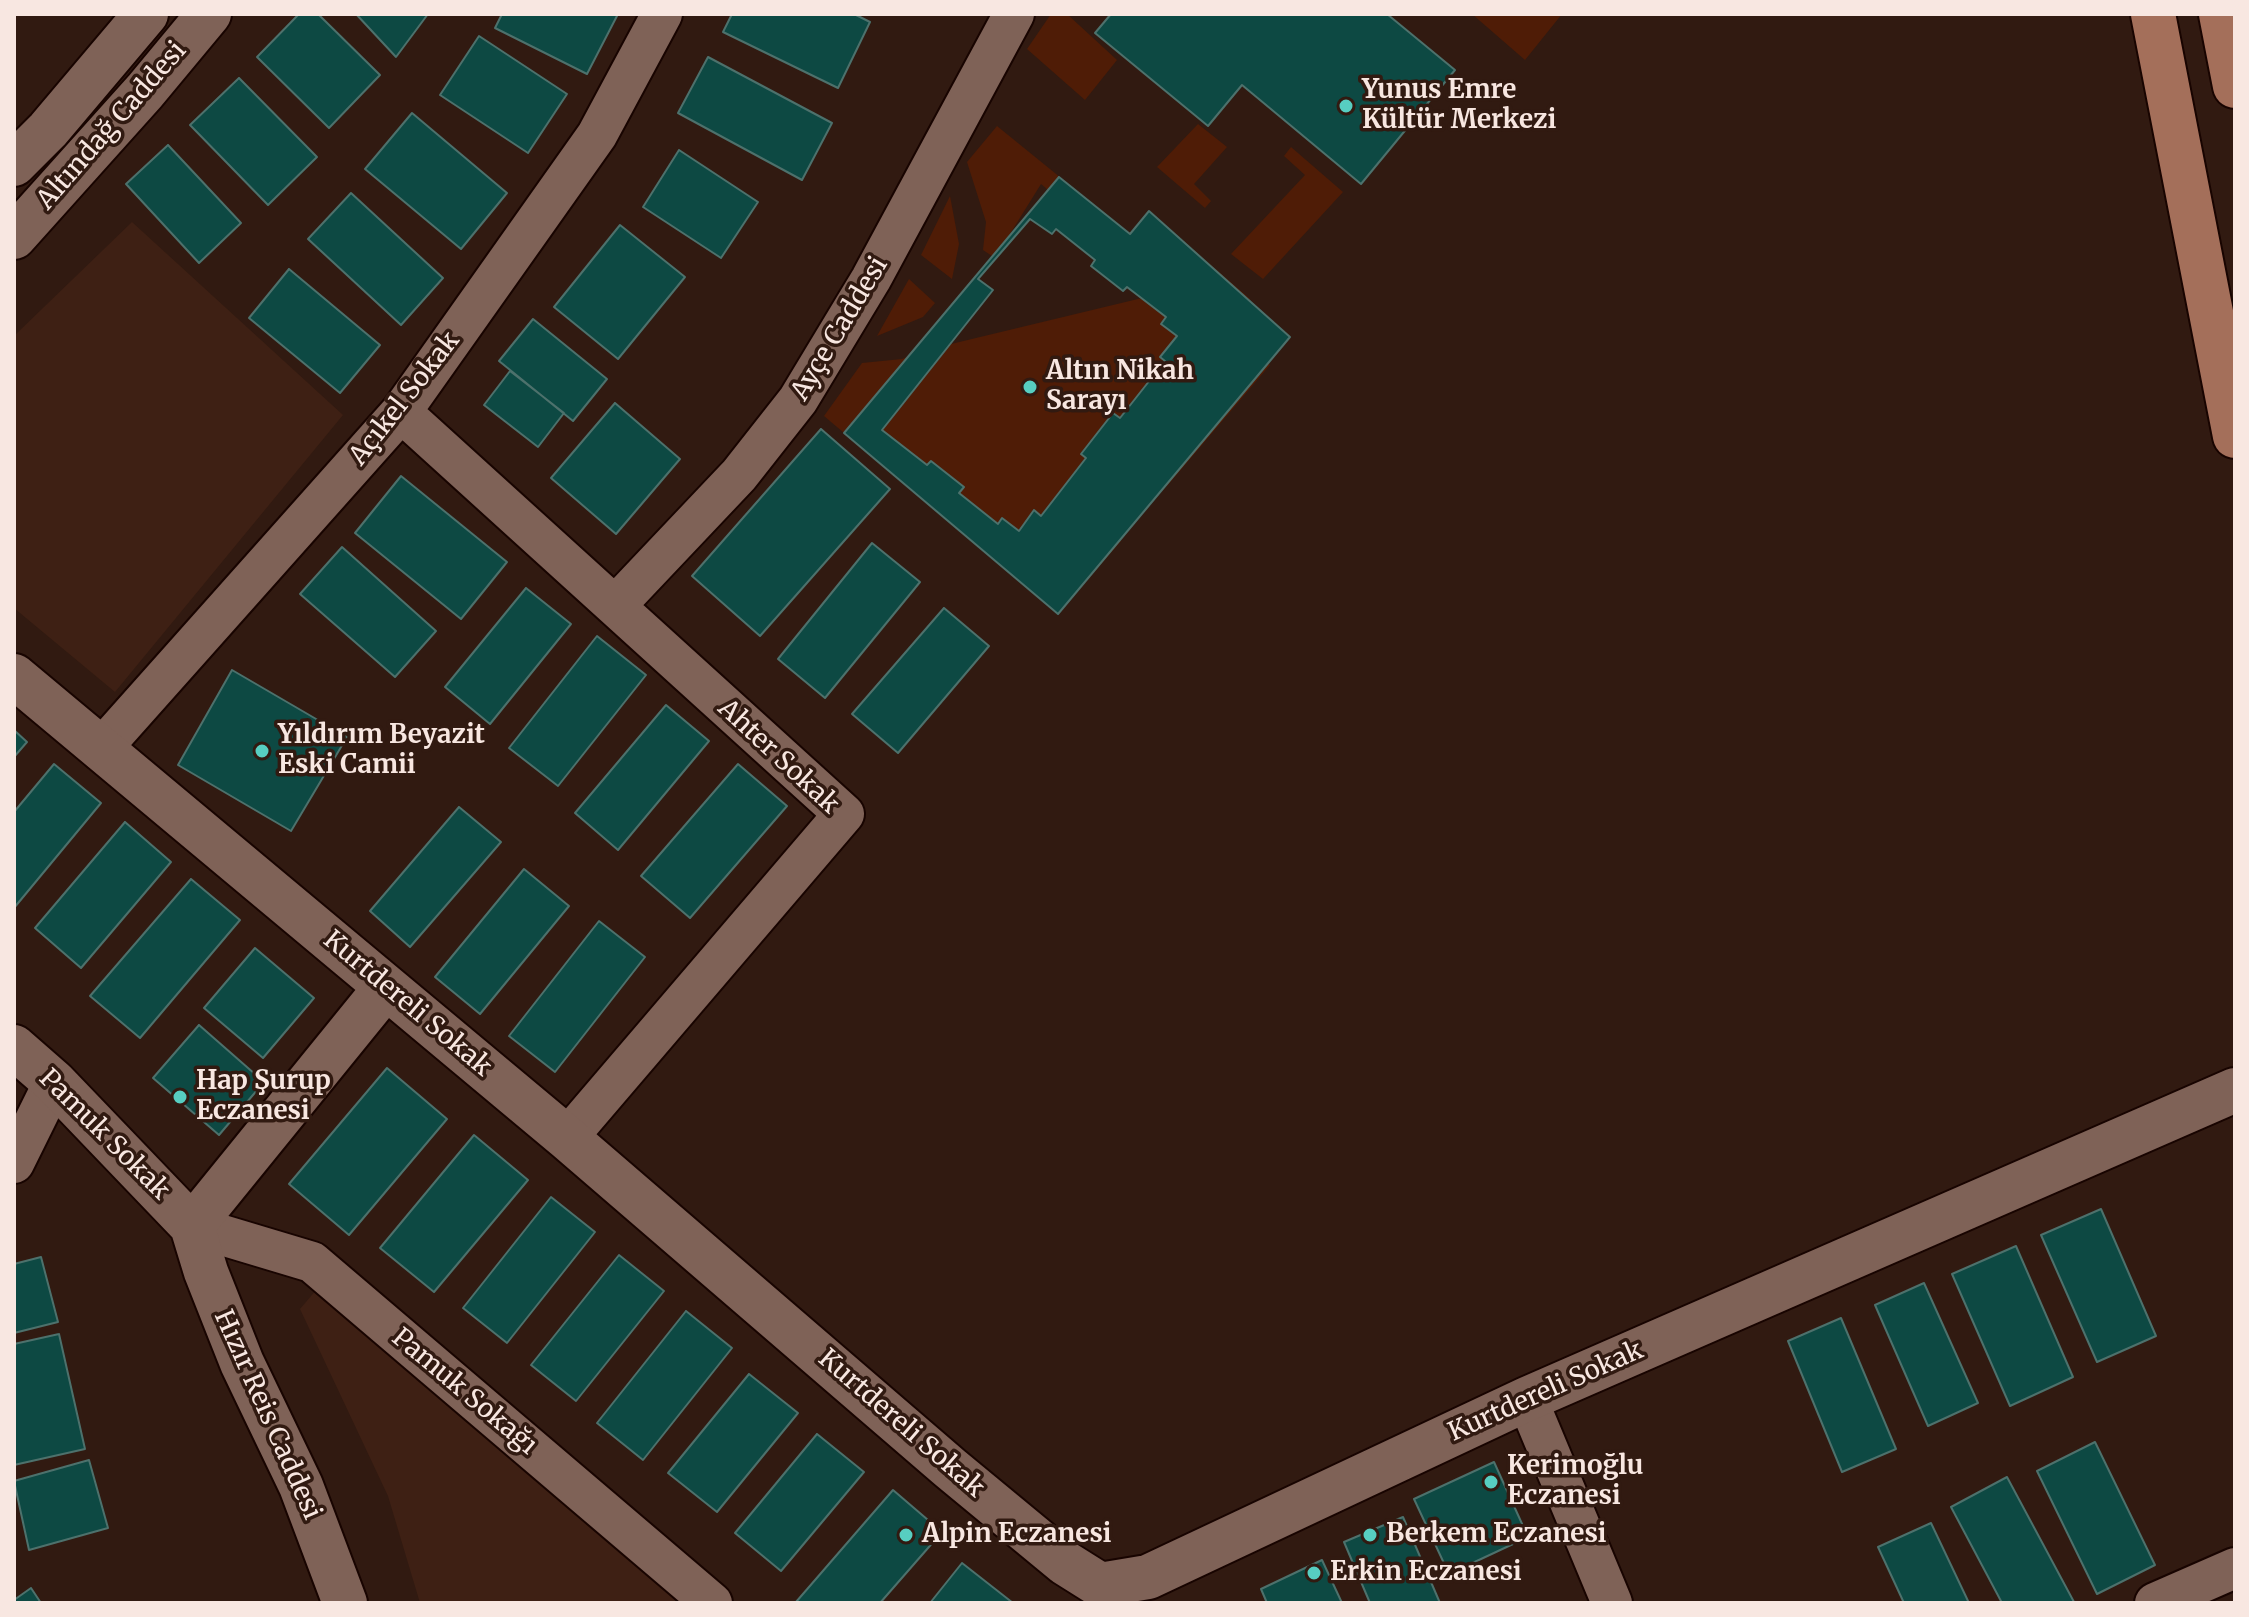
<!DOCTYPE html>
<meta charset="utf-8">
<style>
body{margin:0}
#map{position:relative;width:2249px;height:1617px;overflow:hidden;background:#311a11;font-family:Merriweather,serif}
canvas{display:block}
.frame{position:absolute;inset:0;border:16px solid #f8e7e1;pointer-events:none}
</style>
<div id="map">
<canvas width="2249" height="1617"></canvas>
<div class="frame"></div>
</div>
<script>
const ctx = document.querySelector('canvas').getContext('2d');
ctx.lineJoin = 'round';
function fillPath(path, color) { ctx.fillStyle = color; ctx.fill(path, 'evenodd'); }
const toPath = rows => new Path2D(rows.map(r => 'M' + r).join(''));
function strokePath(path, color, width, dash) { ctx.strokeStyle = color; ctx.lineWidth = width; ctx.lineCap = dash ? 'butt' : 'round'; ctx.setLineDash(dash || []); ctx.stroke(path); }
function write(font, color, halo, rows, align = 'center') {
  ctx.font = font + ' Merriweather,serif'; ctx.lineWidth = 7; ctx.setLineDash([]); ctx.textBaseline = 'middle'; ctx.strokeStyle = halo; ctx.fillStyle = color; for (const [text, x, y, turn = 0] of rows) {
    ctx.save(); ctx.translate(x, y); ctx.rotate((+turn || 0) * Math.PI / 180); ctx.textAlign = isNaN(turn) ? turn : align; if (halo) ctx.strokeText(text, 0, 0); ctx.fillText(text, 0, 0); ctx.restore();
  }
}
fillPath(toPath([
 [132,222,343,415,115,692,14,608,14,336],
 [323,1282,703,1603,420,1603,388,1496,300,1309]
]), '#3e2014');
fillPath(toPath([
 [1051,14,1067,14,1117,60,1085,100,1027,49],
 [1472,14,1562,14,1525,60],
 [1198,124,1227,147,1194,184,1211,201,1205,208,1157,167],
 [997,126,1130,234,1149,211,1250,299,1225,328,1270,365,1167,486,1140,460,1094,515,1121,541,1058,614,824,416,862,363,902,359,922,351,1167,292,1041,184,995,258,983,250,986,222,967,162],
 [1291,147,1343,192,1263,279,1231,254,1305,175,1284,156],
 [950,196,959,244,952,279,921,255],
 [909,279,935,303,923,317,877,336]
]), '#4f1c06');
const building = toPath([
 [299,14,318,14,380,75,329,128,257,57,299,14],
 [356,14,428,14,396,57,356,14],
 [502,14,618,14,587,74,495,28,502,14],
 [732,14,854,14,870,22,838,88,723,32,732,14],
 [1111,14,1387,14,1455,70,1361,184,1242,85,1208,126,1095,33,1111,14],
 [479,36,567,94,528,153,440,95,479,36],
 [708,57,832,123,802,180,678,113,708,57],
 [239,78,317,157,268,205,190,125,239,78],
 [412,113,507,193,461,249,365,169,412,113],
 [168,145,241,223,199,263,126,184,168,145],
 [679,150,758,202,721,258,643,207,679,150],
 [1059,177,1130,234,1149,211,1290,337,1058,614,844,433,1059,177],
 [351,193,443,278,401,325,308,239,351,193],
 [1030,219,1052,234,1056,229,1095,260,1091,266,1123,291,1127,287,1166,317,1161,324,1177,336,1160,357,1165,361,1120,418,1113,413,1081,454,1086,458,1041,516,1034,510,1019,531,1002,518,998,524,959,493,964,487,931,461,927,465,882,430,993,290,978,279,1030,219],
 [620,225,685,277,618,359,554,307,620,225],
 [289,269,380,345,340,393,249,318,289,269],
 [533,319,607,379,573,421,499,361,533,319],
 [510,371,564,413,538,447,484,405,510,371],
 [615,403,680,459,616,534,551,478,615,403],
 [821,429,890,489,760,636,692,576,821,429],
 [401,476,507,562,461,619,355,533,401,476],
 [872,543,920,582,825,698,778,659,872,543],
 [342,547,436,631,395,677,300,594,342,547],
 [526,588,571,624,490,724,445,687,526,588],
 [944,608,989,646,898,753,852,714,944,608],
 [597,636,646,675,558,786,509,748,597,636],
 [232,670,347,737,291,831,178,765,232,670],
 [666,705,709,741,618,850,575,813,666,705],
 [14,730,27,742,14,757,14,730],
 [54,764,101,803,14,908,14,812,54,764],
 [738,764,787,806,690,918,641,876,738,764],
 [459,807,501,842,410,947,370,911,459,807],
 [125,822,171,862,81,968,35,928,125,822],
 [524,869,569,906,480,1014,435,977,524,869],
 [191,879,240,920,140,1038,90,996,191,879],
 [599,921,645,957,555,1072,509,1036,599,921],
 [255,948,314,998,263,1058,204,1008,255,948],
 [199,1025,264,1082,219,1135,153,1078,199,1025],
 [387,1068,447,1119,349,1235,289,1184,387,1068],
 [474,1135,528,1180,434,1292,380,1248,474,1135],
 [551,1197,595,1232,507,1343,463,1308,551,1197],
 [2101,1209,2156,1336,2097,1362,2041,1235,2101,1209],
 [2016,1246,2073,1377,2010,1406,1952,1274,2016,1246],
 [619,1255,664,1291,576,1401,531,1365,619,1255],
 [41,1257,58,1322,14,1333,14,1264,41,1257],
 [1924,1283,1978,1403,1928,1426,1875,1305,1924,1283],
 [686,1311,732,1348,643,1460,597,1423,686,1311],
 [1841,1318,1896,1449,1842,1472,1788,1341,1841,1318],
 [59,1334,85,1449,14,1465,14,1344,59,1334],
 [749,1374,798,1413,717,1512,668,1473,749,1374],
 [817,1434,864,1472,781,1571,735,1533,817,1434],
 [2095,1442,2155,1565,2097,1594,2037,1471,2095,1442],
 [89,1460,108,1528,29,1550,14,1481,89,1460],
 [1494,1462,1528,1537,1449,1574,1414,1499,1494,1462],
 [2007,1477,2074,1602,2072,1603,2002,1603,1951,1507,2007,1477],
 [893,1490,942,1532,880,1603,796,1602,893,1490],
 [1403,1517,1440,1603,1370,1603,1344,1542,1403,1517],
 [1931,1523,1969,1603,1904,1603,1878,1547,1931,1523],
 [1322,1560,1342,1603,1267,1603,1261,1589,1322,1560],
 [962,1563,1013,1603,930,1603,962,1563],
 [31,1588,41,1603,14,1603,14,1600,31,1588]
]);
fillPath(building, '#0d4943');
strokePath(building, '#4d716c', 2);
const street = toPath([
 [401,412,844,814,567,1138],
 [615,606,739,475,798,400,871,279,1014,14],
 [100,750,401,412,597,135,662,14],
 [14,1163,54,1082],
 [192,1226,312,1262,712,1603],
 [1527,1399,1612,1603],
 [2155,1603,2235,1568]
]);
const secondary = toPath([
 [14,164,48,130,146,14],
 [14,237,145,91,209,14],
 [14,676,567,1138,950,1468,1065,1563,1100,1585,1148,1577,1527,1399,2235,1090],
 [14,1047,54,1082,192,1226,206,1272,242,1363,301,1486,345,1603],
 [192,1226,386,987]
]);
const primary = toPath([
 [2153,14,2235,436],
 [2221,14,2235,86]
]);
strokePath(street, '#180400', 44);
strokePath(secondary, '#180400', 48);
strokePath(primary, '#180400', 48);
strokePath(street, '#7f6257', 40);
strokePath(secondary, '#7f6257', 44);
strokePath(primary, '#a46f5a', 44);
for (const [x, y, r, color] of [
 [1346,106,8,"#57cec1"],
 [1030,387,8,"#57cec1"],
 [262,751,8,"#57cec1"],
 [180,1097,8,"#57cec1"],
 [1491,1482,8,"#57cec1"],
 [906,1535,8,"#57cec1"],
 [1370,1535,8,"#57cec1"],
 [1314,1573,8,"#57cec1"]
]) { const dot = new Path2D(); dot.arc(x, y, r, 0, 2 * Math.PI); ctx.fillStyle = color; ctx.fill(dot); strokePath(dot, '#311a11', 3); }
write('bold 26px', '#f8e7e1', '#311a11', [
 ["Yunus Emre",1362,91],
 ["Kültür Merkezi",1362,121],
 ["Altın Nikah",1046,372],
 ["Sarayı",1046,402],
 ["Yıldırım Beyazit",278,736],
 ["Eski Camii",278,766],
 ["Hap Şurup",196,1082],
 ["Eczanesi",196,1112],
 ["Kerimoğlu",1507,1467],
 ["Eczanesi",1507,1497],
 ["Alpin Eczanesi",922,1535],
 ["Berkem Eczanesi",1386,1535],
 ["Erkin Eczanesi",1330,1573]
], 'left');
write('26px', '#f8e7e1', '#311a11', [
 ["Altındağ Caddesi",112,126,-49],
 ["Ayçe Caddesi",840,329,-59],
 ["Açıkel Sokak",405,399,-52],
 ["Ahter Sokak",778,757,43],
 ["Kurtdereli Sokak",407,1004,40],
 ["Pamuk Sokak",104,1135,45],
 ["Pamuk Sokağı",464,1392,40],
 ["Kurtdereli Sokak",1546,1392,-24],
 ["Hızır Reis Caddesi",267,1415,66],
 ["Kurtdereli Sokak",901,1424,41]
]);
</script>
